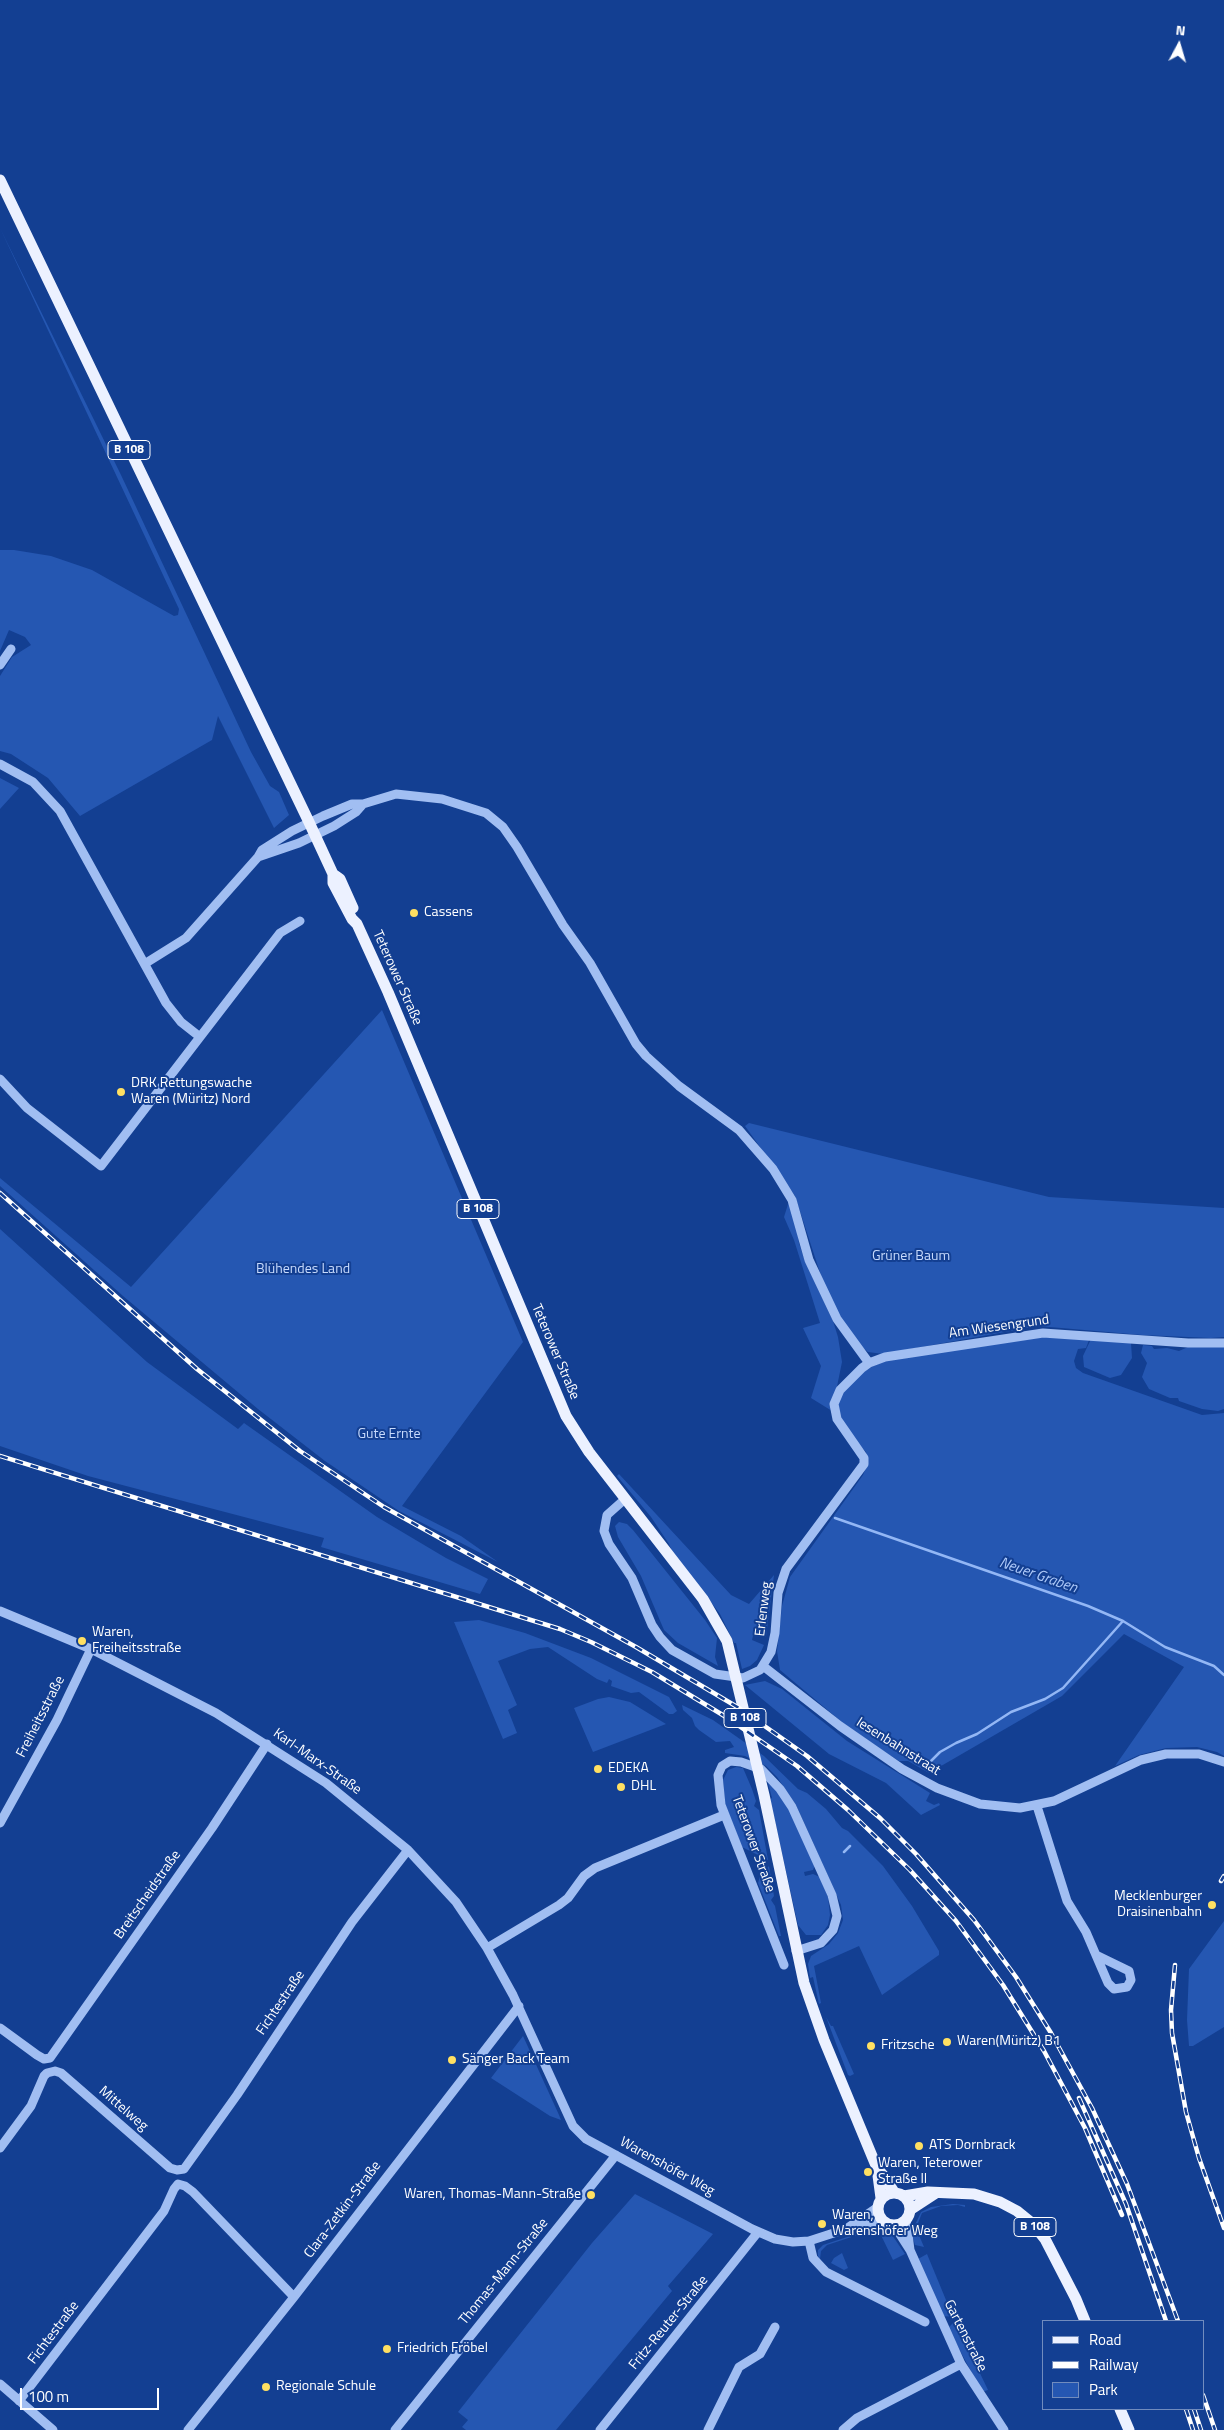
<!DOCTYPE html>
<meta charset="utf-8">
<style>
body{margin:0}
#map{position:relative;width:1224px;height:2430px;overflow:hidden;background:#133f92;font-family:"Titillium Web",sans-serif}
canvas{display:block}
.legend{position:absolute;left:1042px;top:2320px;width:162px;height:90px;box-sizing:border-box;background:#133f92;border:1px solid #718cbe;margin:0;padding:6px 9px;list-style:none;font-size:15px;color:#fff}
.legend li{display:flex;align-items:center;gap:10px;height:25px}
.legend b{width:25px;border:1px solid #718cbe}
.north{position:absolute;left:1154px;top:20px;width:50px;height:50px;-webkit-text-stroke:4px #133f92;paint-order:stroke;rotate:6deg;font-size:14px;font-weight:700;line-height:20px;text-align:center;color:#fff}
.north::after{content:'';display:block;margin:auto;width:18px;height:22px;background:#fff;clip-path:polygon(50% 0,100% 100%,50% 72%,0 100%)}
.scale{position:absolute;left:20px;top:2388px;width:139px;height:22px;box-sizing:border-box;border:2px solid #fff;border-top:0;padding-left:6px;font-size:15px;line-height:18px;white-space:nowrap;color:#fff;-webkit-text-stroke:4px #133f92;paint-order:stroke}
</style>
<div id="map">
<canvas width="1224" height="2430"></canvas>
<ul class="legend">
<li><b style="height:6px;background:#ecf1ff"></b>Road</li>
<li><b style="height:6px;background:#fff"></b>Railway</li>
<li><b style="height:14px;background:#2557b2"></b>Park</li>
</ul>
<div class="north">N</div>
<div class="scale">100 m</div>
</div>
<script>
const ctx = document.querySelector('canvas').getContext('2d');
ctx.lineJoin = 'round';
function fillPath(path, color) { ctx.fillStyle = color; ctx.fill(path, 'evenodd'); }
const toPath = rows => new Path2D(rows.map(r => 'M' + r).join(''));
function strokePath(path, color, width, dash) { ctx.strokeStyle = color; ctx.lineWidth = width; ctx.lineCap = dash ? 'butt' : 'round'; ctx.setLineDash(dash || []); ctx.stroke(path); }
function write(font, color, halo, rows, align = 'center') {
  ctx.font = font + ' "Titillium Web",sans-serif'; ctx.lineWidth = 4; ctx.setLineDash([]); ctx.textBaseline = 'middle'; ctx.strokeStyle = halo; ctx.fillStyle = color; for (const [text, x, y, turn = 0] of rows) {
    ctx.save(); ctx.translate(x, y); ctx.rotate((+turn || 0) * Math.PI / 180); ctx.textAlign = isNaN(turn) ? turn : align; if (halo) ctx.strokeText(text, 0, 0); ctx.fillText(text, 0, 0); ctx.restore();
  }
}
fillPath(toPath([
 [0,228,121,475,251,752,270,786,279,792,289,815,274,828,218,716,212,740,80,816,48,778,11,754,0,751,0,676,12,657,31,645,25,637,9,630,0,651,0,550,14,550,51,556,92,570,174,616,178,615,179,609],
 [0,778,19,788,0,809],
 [382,1010,523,1342,402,1506,461,1536,498,1562,399,1511,325,1461,258,1409,123,1296,0,1186,0,1178,131,1287],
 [749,1123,1049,1197,1224,1208,1224,1337,1211,1338,1142,1335,1038,1326,883,1354,868,1352,861,1346,839,1318,827,1294,795,1196,745,1126],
 [789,1201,794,1212,799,1243,805,1261,833,1321,838,1337,842,1362,832,1411,811,1398,821,1366,803,1328,820,1323,794,1240,784,1217],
 [0,1229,147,1362,238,1429,244,1423,377,1517,446,1558,488,1579,480,1594,321,1547,324,1538,88,1476,0,1446],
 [1044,1337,1089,1340,1086,1348,1078,1349,1074,1361,1076,1368,1083,1373,1202,1415,1224,1413,1224,1756,1217,1752,1197,1747,1166,1748,1139,1755,1115,1766,1184,1667,1124,1634,1062,1696,929,1773,908,1761,899,1761,883,1751,843,1723,780,1670,777,1651,782,1606,790,1577,863,1475,868,1463,866,1452,849,1434,838,1411,839,1398,843,1392,865,1370,886,1360],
 [1091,1339,1131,1343,1132,1358,1121,1375,1110,1378,1084,1367,1083,1356],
 [1143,1345,1152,1346,1154,1349,1167,1348,1179,1351,1188,1347,1224,1347,1224,1409,1218,1411,1202,1409,1179,1401,1178,1398,1170,1398,1149,1389,1142,1377,1147,1363,1141,1353],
 [619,1474,731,1595,749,1604,774,1575,766,1637,753,1636,752,1640,764,1645,757,1660,750,1666,742,1669,736,1643,734,1643,720,1614,672,1551,669,1544,651,1517,617,1476],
 [619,1522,627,1524,633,1530,705,1620,717,1638,715,1657,718,1666,678,1643,664,1630,641,1576,618,1537,615,1526],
 [479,1620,525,1633,591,1658,669,1697,677,1711,673,1714,669,1714,639,1692,631,1693,611,1686,612,1681,609,1679,607,1683,597,1679,548,1647,530,1649,498,1661,517,1705,508,1710,517,1733,503,1739,454,1622],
 [765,1681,782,1689,847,1741,930,1793,926,1801,934,1805,939,1803,940,1805,921,1815,886,1783,829,1754,745,1685],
 [609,1697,630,1702,666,1724,593,1752,574,1708,598,1699],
 [682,1705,713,1720,764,1756,798,1789,807,1793,826,1809,842,1828,848,1831,883,1866,912,1906,939,1951,939,1955,882,1995,859,1946,814,1966,821,2003,819,2004,813,1977,810,1978,808,1964,811,1956,829,1944,838,1933,843,1920,841,1905,796,1805,777,1777,766,1766,745,1756,725,1753,725,1750,734,1747,730,1741,716,1742,699,1730,695,1726,692,1718,683,1710],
 [736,1767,743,1768,752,1789,756,1801,754,1806,759,1810,768,1860,742,1847,725,1804,723,1780,728,1770],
 [768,1783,777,1790,789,1808,815,1865,813,1870,804,1872,805,1876,813,1874,820,1877,828,1897,830,1915,828,1925,821,1935,806,1935,798,1925,770,1799,772,1798],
 [769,1866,774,1896,771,1900,775,1906,781,1936,779,1936,758,1883,760,1876],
 [1224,1921,1224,2027,1193,2046,1189,2046,1187,2020,1189,1969],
 [826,2017,831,2026,833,2026,854,2074,850,2076,848,2075],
 [523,2036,559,2115,561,2120,550,2116,491,2078],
 [635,2194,713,2234,668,2286,672,2291,556,2430,466,2430,462,2427,468,2420,458,2412,592,2243],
 [953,2204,965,2205,965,2207,958,2205,941,2206,922,2213,916,2228,924,2247,915,2245,912,2235,917,2232,915,2225,921,2212,931,2207],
 [871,2229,879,2229,892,2235,905,2254,893,2260,879,2231,870,2231,827,2245,821,2251,820,2259,818,2256,818,2250,823,2245],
 [842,2253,848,2268,844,2270,831,2263,834,2258],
 [927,2254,953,2317,943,2316,918,2259],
 [955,2321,988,2390,982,2392,948,2328]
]), '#2557b2');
strokePath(toPath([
 [835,1518,1088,1606,1123,1621,1165,1647,1214,1666,1224,1675],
 [927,1765,940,1752,956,1743,977,1734,1011,1712,1045,1699,1063,1688,1123,1621],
 [844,1852,850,1846]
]), '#93b7f5', 2.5);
strokePath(toPath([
 [0,665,11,649],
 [0,764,33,782,60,811,166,1003,181,1022,200,1037,101,1166,27,1108,0,1079],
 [258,857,299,843,334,826,356,812,363,804],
 [146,963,186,938,258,857,262,850,292,831,323,816,352,804,363,804,396,794,442,799,486,813,503,827,517,847,563,925,590,963,636,1044,646,1056,679,1086,739,1130,773,1169,792,1200,809,1260,837,1319,869,1363],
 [200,1037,280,933,300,921],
 [625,1499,607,1515,604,1531,609,1544,632,1578,652,1625,660,1637,672,1650,715,1674,743,1678,760,1670,771,1652,775,1633,778,1593,786,1569,864,1464,864,1458,837,1419,834,1404,840,1390,862,1368,869,1363,885,1357,1043,1333,1188,1343,1224,1343],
 [0,1611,91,1649,216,1713,326,1783,408,1850,456,1902,487,1948,513,1995,573,2126,586,2139,752,2229,775,2239,793,2242,809,2241,846,2229,883,2221],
 [763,1666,840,1726,902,1769,937,1788,980,1804,1020,1808,1054,1801,1141,1760,1166,1754,1199,1754,1224,1762],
 [1037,1806,1067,1901,1086,1932,1108,1983,1114,1989,1127,1987,1131,1980,1129,1971,1096,1955],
 [0,1823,57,1720,91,1649],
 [487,1948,559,1905,568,1898,584,1876,595,1868,724,1815],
 [784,1965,721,1805,718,1775,722,1766,730,1761,741,1762,761,1769,780,1789,792,1807,832,1895,837,1916,833,1930,821,1943,796,1951],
 [0,2028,37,2055,44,2059,50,2058,212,1828,267,1744],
 [0,2148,31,2106,44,2076,47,2073,55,2071,61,2073,170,2168,177,2170,184,2169,237,2095,352,1922,408,1850],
 [894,2225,910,2250,906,2219],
 [849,2227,878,2207],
 [809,2241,813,2258,826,2272,925,2322],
 [910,2250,961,2364,1004,2430],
 [0,2384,53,2430],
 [19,2401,164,2211,174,2189,178,2184,185,2186,193,2192,294,2297],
 [188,2430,294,2297,519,2006],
 [395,2430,616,2155],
 [600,2430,758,2232],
 [708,2430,739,2367,760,2354,775,2327],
 [843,2430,857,2418,961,2364]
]), '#a1bef2', 9);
strokePath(toPath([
 [0,180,308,820,333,874,333,883,352,919,357,924,388,992,566,1416,589,1452,703,1599,727,1641,764,1795,804,1983,824,2040,877,2168,881,2198],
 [333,874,340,879,353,908],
 [877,2168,883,2175,894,2192],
 '878 2209a16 16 0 1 1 32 0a16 16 0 1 1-32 0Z',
 [904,2196,928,2192,974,2194,1000,2202,1017,2211,1033,2224,1045,2239,1076,2299,1085,2321],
 [910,2210,936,2193],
 [1120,2409,1129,2430]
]), '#ecf1ff', 11);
const rail = toPath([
 [0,1193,197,1369,300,1451,384,1507,636,1647,739,1708,807,1756,880,1818,916,1854,974,1920,1016,1977,1051,2033,1092,2108,1127,2184,1178,2321],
 [0,1456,560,1629,591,1642,652,1672,726,1717,797,1766,848,1810,910,1870,956,1921,1003,1985,1044,2051,1085,2128,1122,2215],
 [1221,1881,1224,1876],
 [1175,1965,1171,2010,1172,2033,1186,2112,1199,2158,1224,2228],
 [1079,2098,1126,2204,1166,2321],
 [1203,2395,1215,2430],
 [1186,2409,1193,2430],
 [1194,2409,1201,2430]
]);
strokePath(rail, '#fff', 4.5);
strokePath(rail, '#133f92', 2.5, [8]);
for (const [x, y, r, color] of [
 [414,913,5,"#ffe062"],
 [121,1092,5,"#ffe062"],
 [82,1641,5,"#ffe062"],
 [598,1769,5,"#ffe062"],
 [621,1787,5,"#ffe062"],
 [1212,1905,5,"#ffe062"],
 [947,2042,5,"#ffe062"],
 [871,2046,5,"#ffe062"],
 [452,2060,5,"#ffe062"],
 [919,2146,5,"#ffe062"],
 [868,2172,5,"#ffe062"],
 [591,2195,5,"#ffe062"],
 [822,2224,5,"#ffe062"],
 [387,2349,5,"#ffe062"],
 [266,2387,5,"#ffe062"]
]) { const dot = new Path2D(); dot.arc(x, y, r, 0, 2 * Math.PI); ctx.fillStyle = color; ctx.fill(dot); strokePath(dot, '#133f92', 2); }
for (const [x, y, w] of [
 [129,450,42],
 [478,1209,42],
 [745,1718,42],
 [1035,2227,42]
]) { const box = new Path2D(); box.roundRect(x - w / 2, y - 9.5, w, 19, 4); ctx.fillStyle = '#133f92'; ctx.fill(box); strokePath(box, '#fff', 1); }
write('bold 12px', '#fff', null, [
 ["B 108",129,450],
 ["B 108",478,1209],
 ["B 108",745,1718],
 ["B 108",1035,2227]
]);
write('14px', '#fff', '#133f92', [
 ["Cassens",424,913],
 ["DRK Rettungswache",131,1084],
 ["Waren (Müritz) Nord",131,1100],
 ["Waren,",92,1633],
 ["Freiheitsstraße",92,1649],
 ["EDEKA",608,1769],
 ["DHL",631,1787],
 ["Mecklenburger",1202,1897,"right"],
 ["Draisinenbahn",1202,1913,"right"],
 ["Waren(Müritz) B1",957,2042],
 ["Fritzsche",881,2046],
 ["Sänger Back Team",462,2060],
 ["ATS Dornbrack",929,2146],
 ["Waren, Teterower",878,2164],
 ["Straße II",878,2180],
 ["Waren, Thomas-Mann-Straße",581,2195,"right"],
 ["Waren,",832,2216],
 ["Warenshöfer Weg",832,2232],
 ["Friedrich Fröbel",397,2349],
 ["Regionale Schule",276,2387]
], 'left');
write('14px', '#fff', '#133f92', [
 ["Teterower Straße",397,978,66],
 ["Am Wiesengrund",999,1327,-8],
 ["Teterower Straße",555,1352,67],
 ["Erlenweg",764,1609,-83],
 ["Freiheitsstraße",41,1717,-63],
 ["Iesenbahnstraat",898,1747,32],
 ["Karl-Marx-Straße",317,1762,35],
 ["Teterower Straße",753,1844,70],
 ["Breitscheidstraße",148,1895,-55],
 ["Fichtestraße",281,2003,-56],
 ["Mittelweg",123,2109,41],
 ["Warenshöfer Weg",667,2167,29],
 ["Clara-Zetkin-Straße",343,2210,-53],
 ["Thomas-Mann-Straße",504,2272,-51],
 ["Fritz-Reuter-Straße",669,2323,-51],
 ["Fichtestraße",54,2333,-53],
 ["Gartenstraße",965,2336,63]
]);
write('14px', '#c8dbfd', '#133f92', [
 ["Grüner Baum",911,1257],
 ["Blühendes Land",303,1270],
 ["Gute Ernte",389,1435]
]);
write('italic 15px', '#adc9f9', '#133f92', [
 ["Neuer Graben",1038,1576,19]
]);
</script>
